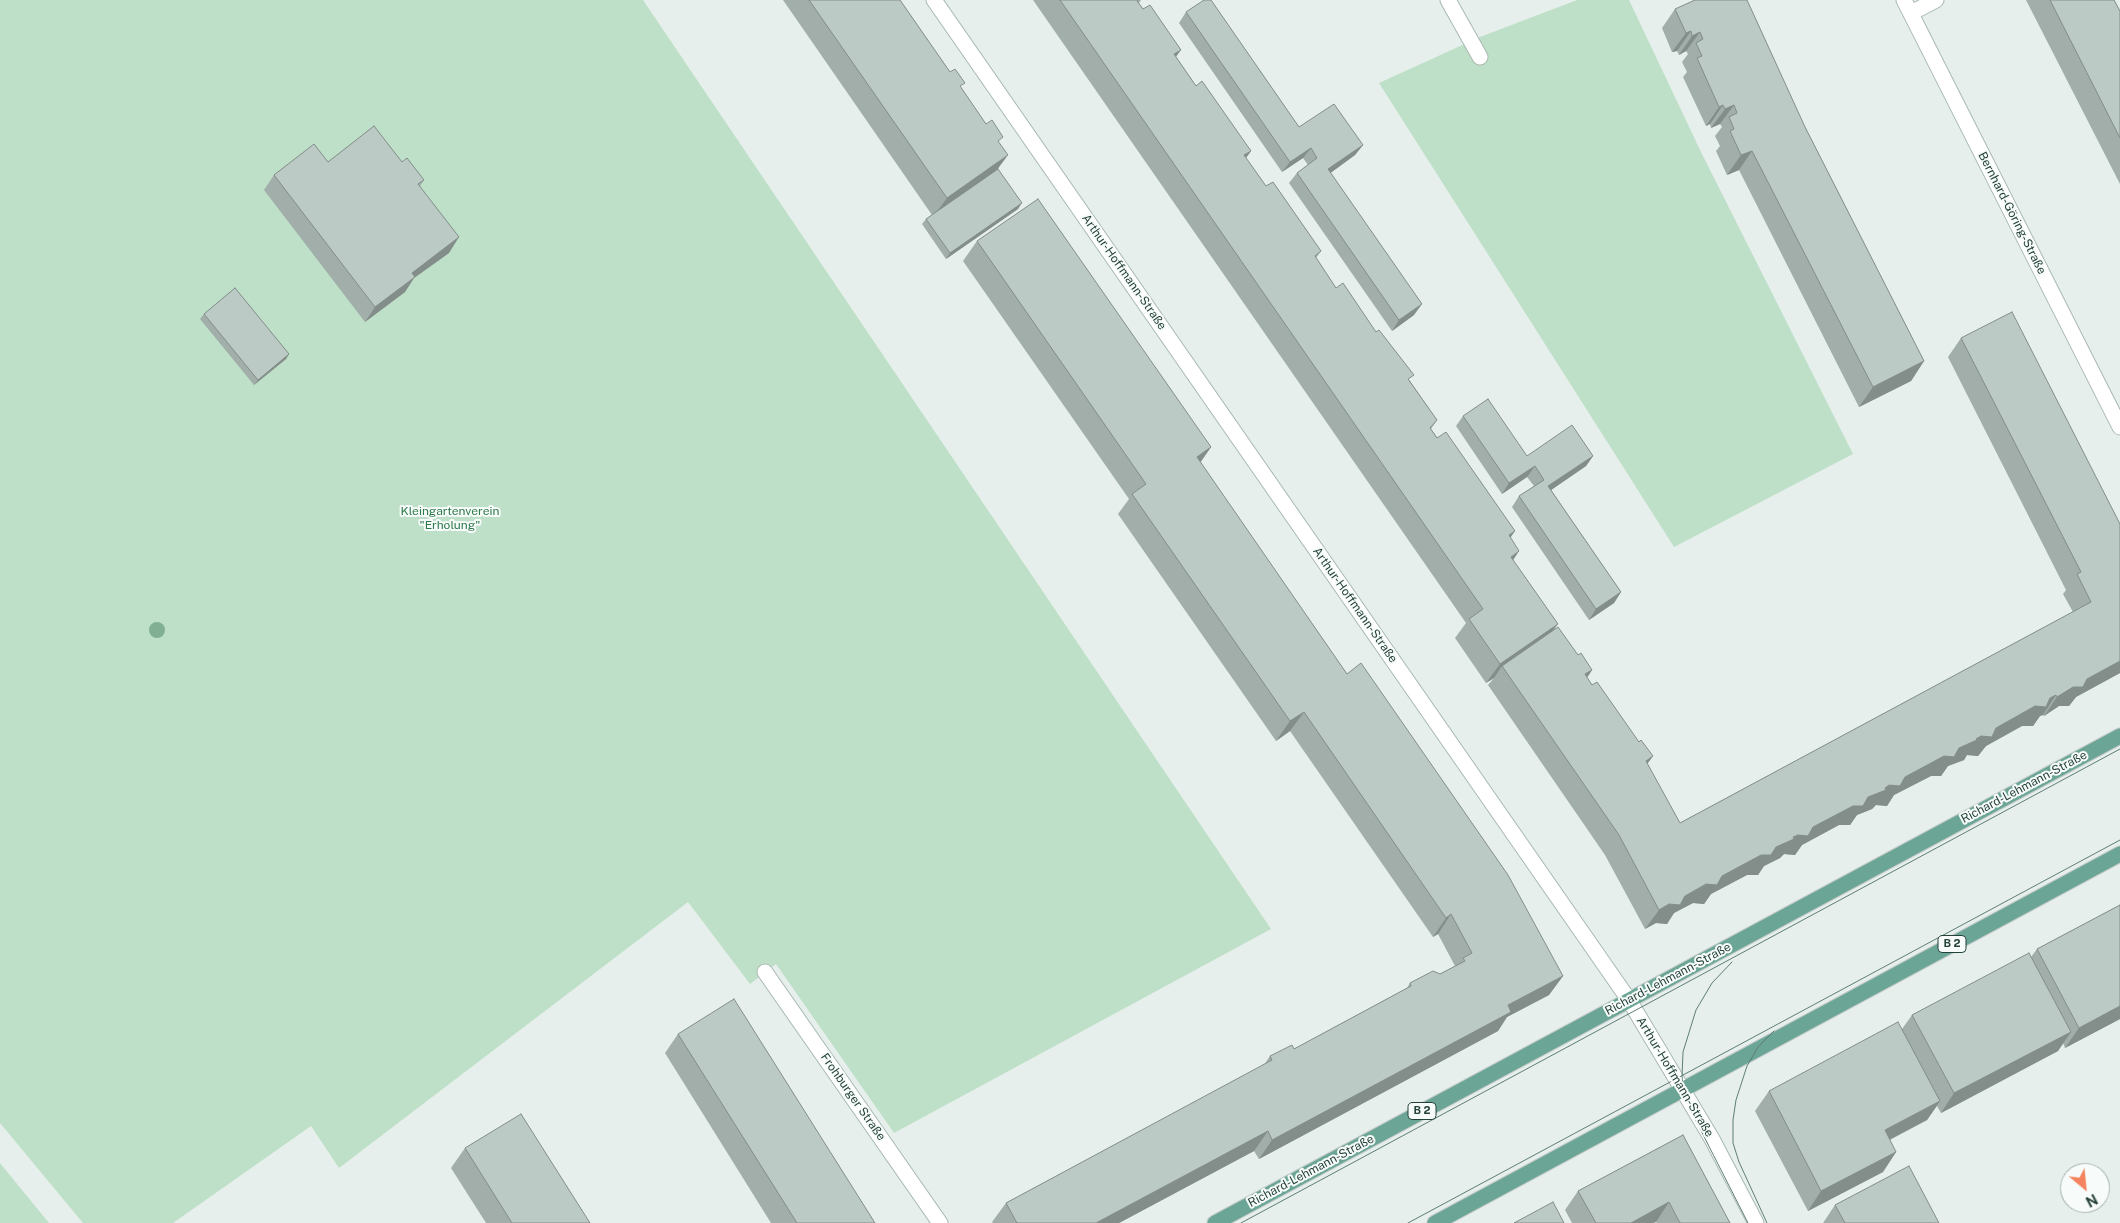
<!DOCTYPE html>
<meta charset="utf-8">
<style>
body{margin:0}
#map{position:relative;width:2120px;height:1223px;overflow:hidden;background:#e6efeb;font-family:"Public Sans",sans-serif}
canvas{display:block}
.north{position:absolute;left:2060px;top:1163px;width:50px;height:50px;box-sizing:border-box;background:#f7fbf9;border:1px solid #a3b1ad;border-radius:50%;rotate:152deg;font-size:14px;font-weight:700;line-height:20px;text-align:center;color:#24423a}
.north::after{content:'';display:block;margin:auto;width:18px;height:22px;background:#f4845f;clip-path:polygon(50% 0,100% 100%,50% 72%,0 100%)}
</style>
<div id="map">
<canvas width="2120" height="1223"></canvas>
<div class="north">N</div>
</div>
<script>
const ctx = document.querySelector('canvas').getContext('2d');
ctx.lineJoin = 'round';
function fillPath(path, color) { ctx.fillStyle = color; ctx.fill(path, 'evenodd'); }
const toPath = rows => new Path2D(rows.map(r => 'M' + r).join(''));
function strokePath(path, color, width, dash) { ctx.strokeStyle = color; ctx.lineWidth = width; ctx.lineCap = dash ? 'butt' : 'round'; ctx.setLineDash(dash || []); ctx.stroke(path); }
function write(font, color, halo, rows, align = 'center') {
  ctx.font = font + ' "Public Sans",sans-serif'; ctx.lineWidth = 4; ctx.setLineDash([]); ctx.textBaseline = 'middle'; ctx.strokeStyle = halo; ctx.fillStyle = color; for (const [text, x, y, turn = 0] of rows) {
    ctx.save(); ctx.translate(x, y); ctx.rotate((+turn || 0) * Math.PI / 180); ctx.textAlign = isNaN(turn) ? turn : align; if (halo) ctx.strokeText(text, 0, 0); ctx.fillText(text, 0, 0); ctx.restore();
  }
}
fillPath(toPath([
 [0,0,643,0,1271,929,894,1133,776,964,750,984,688,902,339,1168,311,1126,173,1223,83,1223,0,1123],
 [1577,0,1629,0,1701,152,1853,454,1674,547,1379,83,1480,37],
 [0,1163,40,1212,49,1223,0,1223]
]), '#bfe0c8');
const service = toPath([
 [1448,0,1480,57]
]);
const minor = toPath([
 [1911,13,1936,0],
 [765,972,940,1223]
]);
const tertiary = toPath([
 [934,0,1629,1000,1712,1139,1756,1223],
 [1904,0,2120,427]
]);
const primary = toPath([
 [1215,1223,2120,736],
 [1435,1223,2120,854]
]);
strokePath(service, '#a8b8b2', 17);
strokePath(minor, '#a8b8b2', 17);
strokePath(tertiary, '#a8b8b2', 17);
strokePath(primary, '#c2cac8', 17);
strokePath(service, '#fff', 15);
strokePath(minor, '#fff', 15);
strokePath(tertiary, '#fff', 15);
strokePath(primary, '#6aa596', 15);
strokePath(toPath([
 [1732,962,1712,983,1696,1010,1683,1052,1682,1076,1683,1088,1691,1111,1748,1223],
 [1241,1223,2120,749],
 [1408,1223,2120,840],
 [1767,1223,1739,1162,1733,1143,1733,1120,1736,1100,1747,1066,1758,1047,1774,1031]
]), '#5f7d75', 1);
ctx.fillStyle = '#80af93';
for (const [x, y] of [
 [157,630]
]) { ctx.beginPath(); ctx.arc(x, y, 8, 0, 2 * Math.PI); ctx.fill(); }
fillPath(toPath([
 [783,0,900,0,999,143,998,169,1018,209,946,259,922,224,926,219,932,215],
 [1033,0,1141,0,1139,3,1196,86,1251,151,1246,158,1266,186,1321,251,1316,258,1336,288,1410,381,1437,420,1431,429,1510,538,1513,560,1553,631,1592,670,1587,678,1592,685,1639,742,1653,756,1647,764,1680,823,2073,612,2063,594,2066,590,1948,357,1961,338,2120,524,2120,673,2076,697,2069,706,2059,706,2044,716,2043,715,2040,716,2033,726,2022,726,1986,746,1978,756,1967,755,1964,760,1948,766,1941,776,1931,776,1894,795,1887,806,1876,805,1872,809,1857,815,1850,825,1839,825,1802,845,1795,855,1784,854,1780,858,1764,866,1758,875,1747,875,1711,894,1704,904,1693,903,1674,913,1667,924,1656,923,1645,929,1605,855,1488,685,1494,678,1486,683,1455,638,1466,623],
 [2026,0,2114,0,2120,11,2120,184],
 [1675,9,1805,127,1924,361,1911,381,1859,407,1739,170,1727,175,1716,151,1720,146,1715,136,1722,127,1720,124,1711,128,1710,124,1706,126,1683,77,1687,72,1682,62,1688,54,1686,51,1679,55,1677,51,1672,52,1662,28],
 [1186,12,1299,127,1363,145,1355,155,1330,173,1414,315,1392,331,1289,183,1297,173,1308,165,1303,158,1282,172,1179,23],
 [328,162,402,162,424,180,420,186,449,253,414,278,405,292,365,322,264,190,274,175],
 [977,241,1211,447,1200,463,1347,674,1563,976,1549,995,1507,1017,1498,1031,1259,1159,1254,1151,1119,1223,993,1223,992,1222,1006,1203,1264,1065,1270,1056,1294,1049,1407,988,1410,983,1440,974,1455,966,1438,934,1433,937,1290,731,1276,741,1118,514,1129,499,963,261],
 [204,314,289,354,286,359,254,385,200,319],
 [1463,416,1527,456,1593,456,1586,466,1551,490,1621,592,1614,603,1589,620,1512,507,1519,496,1534,486,1527,477,1502,494,1456,426],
 [2120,905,2120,1019,2065,1048,2063,1043,2058,1051,1941,1113,1937,1106,1927,1120,1890,1140,1896,1152,1883,1172,1808,1211,1755,1111,1769,1091,1902,1029,1912,1015,2031,957,2037,949],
 [678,1034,875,1223,771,1223,665,1053],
 [1683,1135,1730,1223,1657,1223,1656,1222,1653,1223,1572,1223,1565,1210,1578,1191],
 [465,1148,590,1223,486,1223,451,1168],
 [1835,1205,1939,1223,1823,1223]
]), '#a1aea9');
fillPath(toPath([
 [1691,31,1677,51,1672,52,1686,33],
 [1700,32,1686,51,1679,55,1692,36],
 [1181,50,1167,69,1174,54],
 [1723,105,1710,124,1706,126,1719,107],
 [1734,105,1720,124,1711,128,1725,109],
 [1363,145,1355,155,1321,180,1328,169],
 [1311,148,1303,158,1282,172,1290,162],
 [1251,151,1237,170,1244,155],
 [1752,151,1739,170,1727,175,1741,155],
 [1008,155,994,174,933,217,947,198],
 [1022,203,1018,209,946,259,950,253],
 [459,237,449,253,414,278,405,292,365,322,375,307,412,273],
 [1422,304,1414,315,1392,331,1399,320],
 [289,354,286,359,254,385,258,380],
 [1924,361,1911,381,1859,407,1873,387],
 [1211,447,1197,467,1197,457],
 [1593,456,1586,466,1541,497,1548,486],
 [1535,466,1527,477,1502,494,1509,483],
 [1515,531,1502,550,1509,535],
 [1519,551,1506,571,1511,557],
 [1621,592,1614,603,1589,620,1596,609],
 [1558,624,1544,643,1502,666,1494,678,1486,683,1500,664],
 [2120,661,2120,673,2076,697,2069,706,2059,706,2044,716,2057,697,2073,687],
 [1592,670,1579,689,1585,674],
 [2056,695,2043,715,2040,716,2033,726,2022,726,1986,746,1978,756,1967,755,1964,760,1948,766,1941,776,1931,776,1894,795,1887,806,1876,805,1872,809,1857,815,1850,825,1839,825,1802,845,1795,855,1784,854,1780,858,1764,866,1758,875,1747,875,1711,894,1704,904,1693,903,1674,913,1667,924,1656,923,1645,929,1659,910,1776,847],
 [1304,712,1290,731,1276,741,1290,721],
 [1653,756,1639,775,1646,761],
 [1451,914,1438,934,1433,937,1446,918],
 [1563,976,1549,995,1507,1017,1498,1031,1259,1159,1272,1140,1508,1005],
 [2120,1006,2120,1019,2065,1048,2079,1028],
 [2071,1032,2058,1051,1941,1113,1954,1093],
 [1940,1101,1927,1120,1871,1149,1885,1130],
 [1268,1131,1254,1151,1119,1223,1096,1223],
 [1896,1152,1883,1172,1808,1211,1821,1191],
 [1669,1202,1656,1222,1653,1223,1631,1223]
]), '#838d89');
const building = toPath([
 [809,0,900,0,950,72,955,69,965,83,960,86,986,124,992,120,1003,137,998,141,1008,155,947,198,809,0],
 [1060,0,1138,0,1137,1,1143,9,1150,5,1181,50,1174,54,1196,86,1202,81,1251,151,1244,155,1266,186,1273,182,1321,251,1315,256,1336,288,1343,283,1376,332,1379,330,1414,375,1408,379,1437,420,1430,428,1437,438,1446,432,1515,531,1509,535,1519,551,1511,557,1558,624,1500,664,1469,619,1483,609,1060,0],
 [1204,0,1211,0,1299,127,1334,104,1363,145,1328,169,1422,304,1399,320,1297,173,1317,158,1311,148,1290,162,1186,12,1204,0],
 [1695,0,1747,0,1805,127,1924,361,1873,387,1752,151,1741,155,1730,131,1734,129,1729,117,1737,113,1734,105,1725,109,1723,105,1719,107,1697,58,1702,56,1696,43,1703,39,1700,32,1692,36,1691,31,1686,33,1675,9,1695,0],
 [2050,0,2114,0,2120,11,2120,138,2050,0],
 [374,126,402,162,407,158,424,180,418,184,459,237,412,273,415,277,375,307,274,175,314,144,328,162,374,126],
 [998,169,1022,203,950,253,926,219,998,169],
 [1038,199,1211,447,1197,457,1347,674,1361,663,1508,875,1563,976,1508,1005,1511,1012,1272,1140,1268,1131,1096,1223,1017,1223,1006,1203,1272,1060,1270,1056,1292,1045,1294,1049,1411,986,1410,983,1433,971,1440,974,1465,961,1463,958,1472,953,1451,914,1446,918,1304,712,1290,721,1132,494,1146,484,977,241,1038,199],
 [235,288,289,354,258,380,204,314,235,288],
 [2012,312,2120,524,2120,661,2087,679,2083,687,2073,687,2057,697,2056,695,2050,698,2046,707,2035,706,1996,728,1992,737,1981,736,1976,739,1977,740,1959,748,1954,757,1944,756,1905,777,1900,786,1889,785,1885,788,1886,790,1868,797,1863,806,1853,806,1813,827,1808,836,1798,835,1793,837,1794,839,1776,847,1771,855,1761,855,1722,876,1717,885,1706,884,1685,896,1680,905,1669,904,1659,910,1619,835,1502,666,1558,627,1578,655,1581,653,1592,670,1585,674,1592,685,1597,682,1639,742,1641,740,1653,756,1646,761,1680,823,2091,602,2077,574,2081,572,1961,338,2012,312],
 [1488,399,1527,456,1572,425,1593,456,1548,486,1621,592,1596,609,1519,496,1544,480,1535,466,1509,483,1463,416,1488,399],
 [2120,905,2120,1006,2079,1028,2037,949,2120,905],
 [2029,953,2071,1032,1954,1093,1912,1015,2029,953],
 [734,999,875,1223,797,1223,678,1034,734,999],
 [1898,1022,1940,1101,1885,1130,1896,1152,1821,1191,1769,1091,1898,1022],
 [521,1114,590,1223,512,1223,465,1148,521,1114],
 [1683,1135,1730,1223,1680,1223,1669,1202,1631,1223,1596,1223,1578,1191,1683,1135],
 [1909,1166,1939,1223,1845,1223,1835,1205,1909,1166],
 [1553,1202,1564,1223,1514,1223,1553,1202]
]);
fillPath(building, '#bbcac4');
strokePath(building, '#838d89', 1);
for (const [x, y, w] of [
 [1952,944,28],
 [1422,1111,28]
]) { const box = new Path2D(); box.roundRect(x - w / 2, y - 8.5, w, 17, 4); ctx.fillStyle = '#f7fbf9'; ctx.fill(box); strokePath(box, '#24423a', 1); }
write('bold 11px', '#24423a', null, [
 ["B 2",1952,944],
 ["B 2",1422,1111]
]);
write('12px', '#24423a', '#f7fbf9', [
 ["Bernhard-Göring-Straße",2012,213,63],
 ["Arthur-Hoffmann-Straße",1124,272,55],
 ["Arthur-Hoffmann-Straße",1355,605,55],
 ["Richard-Lehmann-Straße",2024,787,-28],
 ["Richard-Lehmann-Straße",1668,979,-28],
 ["Arthur-Hoffmann-Straße",1675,1077,59],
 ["Frohburger Straße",853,1097,55],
 ["Richard-Lehmann-Straße",1311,1171,-28]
]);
write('12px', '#2d7a4b', '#f7fbf9', [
 ["Kleingartenverein",450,511],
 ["\"Erholung\"",450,525]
]);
</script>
